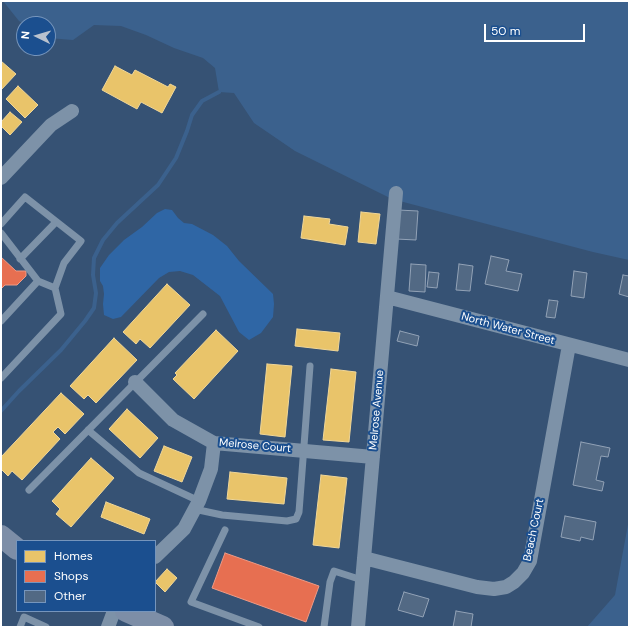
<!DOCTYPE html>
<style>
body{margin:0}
#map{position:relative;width:630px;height:628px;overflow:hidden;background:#365274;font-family:"DM Sans",sans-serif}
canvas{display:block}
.frame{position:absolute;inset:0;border:2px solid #fff;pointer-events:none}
.legend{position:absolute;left:16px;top:540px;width:140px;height:72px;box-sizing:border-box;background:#1b4f8f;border:1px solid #7695bc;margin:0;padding:5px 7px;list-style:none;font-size:12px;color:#fff}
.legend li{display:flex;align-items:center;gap:8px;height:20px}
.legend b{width:20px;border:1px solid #7695bc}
.north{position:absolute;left:16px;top:16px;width:40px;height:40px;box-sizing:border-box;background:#1b4f8f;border:1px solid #7695bc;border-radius:50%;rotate:275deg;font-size:11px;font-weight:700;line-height:16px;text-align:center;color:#fff}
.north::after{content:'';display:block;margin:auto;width:14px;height:18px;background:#b9c2ce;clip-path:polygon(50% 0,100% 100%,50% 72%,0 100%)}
.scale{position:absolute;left:484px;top:24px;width:101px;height:18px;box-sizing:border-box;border:2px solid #fff;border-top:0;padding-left:5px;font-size:12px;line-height:14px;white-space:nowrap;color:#fff;-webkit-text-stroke:3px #1b4f8f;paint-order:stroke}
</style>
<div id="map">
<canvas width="630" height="628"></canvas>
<div class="frame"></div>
<ul class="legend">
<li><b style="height:11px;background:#e9c46a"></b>Homes</li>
<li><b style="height:11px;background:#e76f51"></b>Shops</li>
<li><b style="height:11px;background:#526984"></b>Other</li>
</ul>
<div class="north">N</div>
<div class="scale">50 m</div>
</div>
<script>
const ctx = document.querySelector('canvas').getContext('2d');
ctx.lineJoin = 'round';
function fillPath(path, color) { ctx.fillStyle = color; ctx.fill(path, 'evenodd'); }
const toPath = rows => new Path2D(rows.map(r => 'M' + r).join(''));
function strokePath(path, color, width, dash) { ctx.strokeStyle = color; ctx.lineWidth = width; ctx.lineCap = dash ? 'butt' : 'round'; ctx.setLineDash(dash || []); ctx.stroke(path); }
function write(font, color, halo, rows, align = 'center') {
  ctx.font = font + ' "DM Sans",sans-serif'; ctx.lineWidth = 4; ctx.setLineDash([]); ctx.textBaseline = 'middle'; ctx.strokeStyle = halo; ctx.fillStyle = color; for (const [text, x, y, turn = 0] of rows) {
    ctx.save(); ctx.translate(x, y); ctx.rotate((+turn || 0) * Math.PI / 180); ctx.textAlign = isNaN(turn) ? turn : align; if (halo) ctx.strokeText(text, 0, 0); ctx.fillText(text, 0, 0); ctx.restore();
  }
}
fillPath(toPath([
 [165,209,172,210,178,218,184,223,192,224,213,235,227,246,239,261,273,294,274,304,273,317,261,333,249,340,239,332,220,296,193,275,180,271,169,272,159,278,121,317,113,319,104,315,103,304,104,294,103,286,100,281,100,268,109,255,124,240,142,227,157,213]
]), '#2f66a5');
fillPath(toPath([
 [3,1,629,1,629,260,593,252,392,199,295,151,254,123,234,93,219,92,215,68,203,58,174,48,146,35,121,26,94,25,73,40,48,38,48,24,24,24,19,21],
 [629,519,629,627,587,627,615,595]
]), '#3b618d');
const homes = toPath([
 [1,61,16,74,1,90,1,61],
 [115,66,132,75,135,70,168,87,170,84,176,87,162,113,141,102,137,109,102,90,115,66],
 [18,86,38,105,25,118,6,99,18,86],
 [10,112,22,122,10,135,1,126,1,122,10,112],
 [361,212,380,214,376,244,358,242,361,212],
 [304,216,330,219,329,224,348,227,345,245,301,238,304,216],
 [167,284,190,305,150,348,140,339,136,344,123,332,167,284],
 [297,329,340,333,338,351,295,346,297,329],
 [216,330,238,351,194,399,173,379,177,375,175,373,216,330],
 [114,338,137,360,96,403,88,395,84,399,70,386,114,338],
 [267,364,292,366,285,437,260,434,267,364],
 [331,369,356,372,349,442,323,440,331,369],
 [61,393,84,414,65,434,58,427,53,432,60,439,22,480,12,471,8,476,1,469,1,457,61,393],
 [127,409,158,438,140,458,109,429,127,409],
 [164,446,192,457,182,482,154,471,164,446],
 [91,458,114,478,71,527,56,514,60,509,52,501,91,458],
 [230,472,287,478,284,504,227,499,230,472],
 [321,475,347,478,339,548,313,545,321,475],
 [106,502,150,519,144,534,101,517,106,502],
 [167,569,177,578,165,592,155,582,167,569]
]);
fillPath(homes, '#e9c46a');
strokePath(homes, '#f0d697', 1);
const shops = toPath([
 [1,257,16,271,26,271,26,276,17,285,5,285,1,289,1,257],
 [225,553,319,586,306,622,212,588,225,553]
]);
fillPath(shops, '#e76f51');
strokePath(shops, '#ee9a85', 1);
strokePath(toPath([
 [1,411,19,391,61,350,85,321,94,308,96,293,93,275,94,258,103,240,117,223,158,185,176,158,187,131,192,115,202,101,219,92]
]), '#3b618d', 4);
const building = toPath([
 [398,210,418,211,416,240,396,239,398,210],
 [491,256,509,260,506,271,522,274,518,291,485,284,491,256],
 [411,264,426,265,425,292,409,291,411,264],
 [459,264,473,266,470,291,456,290,459,264],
 [574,271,587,273,584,298,571,296,574,271],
 [429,272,439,273,437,288,427,287,429,272],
 [623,275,629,276,629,297,619,294,623,275],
 [549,300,558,301,555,318,546,317,549,300],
 [400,331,419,336,417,346,397,341,400,331],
 [581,442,610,448,608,457,601,456,596,480,604,482,602,491,573,485,581,442],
 [565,516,596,522,593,540,581,537,580,541,561,537,565,516],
 [404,592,429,599,423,617,398,610,404,592],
 [456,611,473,614,471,627,453,627,456,611]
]);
fillPath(building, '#526984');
strokePath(building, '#92a2b6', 1);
strokePath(toPath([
 [1,224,25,197,81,241,64,263,55,288,61,314,1,378],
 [1,233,38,281],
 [20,259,56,222],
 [1,321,38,281,55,288],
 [88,430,139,473,199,501],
 [29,490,203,314],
 [194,509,222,515,287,521,296,519,299,512,310,366],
 [225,530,191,602,259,627],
 [20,627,24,617,46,627],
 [324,627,330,582,334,571,362,580]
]), '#7d92a8', 7);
strokePath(toPath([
 [1,178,51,125,72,111],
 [387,297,629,360],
 [135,382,173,420,214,443,373,457],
 [155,557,184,529,199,501,211,469,214,443],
 [364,558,477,587,494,589,506,587,514,582,523,573,530,561,569,345],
 [108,627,114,611],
 [358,627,396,193]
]), '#7d92a8', 14);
strokePath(toPath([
 [1,536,17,549],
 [126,611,163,627]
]), '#7d8ea7', 22);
write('11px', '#fff', '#1b4f8f', [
 ["North Water Street",508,329,15],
 ["Melrose Avenue",377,410,-85],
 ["Melrose Court",255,446,5],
 ["Beach Court",534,530,-78]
]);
</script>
